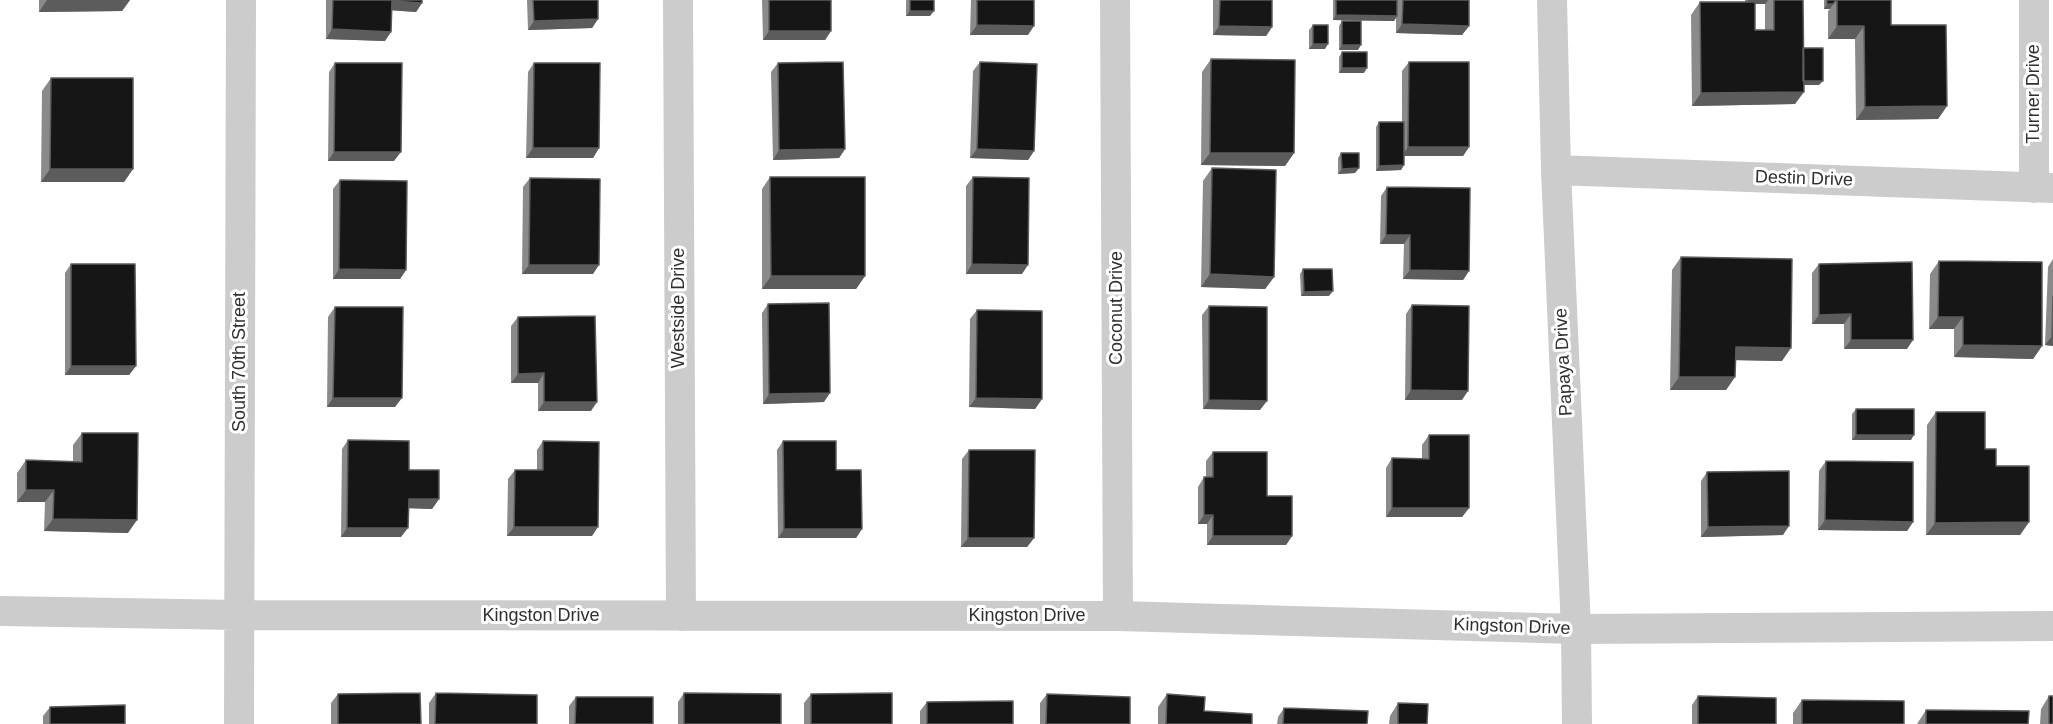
<!DOCTYPE html>
<style>
body{margin:0}
canvas{display:block;background:#fff}
</style>
<canvas width="2053" height="724"></canvas>
<script>
const ctx = document.querySelector('canvas').getContext('2d');
ctx.lineJoin = 'round';
const toPath = rows => new Path2D(rows.map(r => 'M' + r).join(''));
function strokePath(path, color, width, dash) { ctx.strokeStyle = color; ctx.lineWidth = width; ctx.lineCap = dash ? 'butt' : 'round'; ctx.setLineDash(dash || []); ctx.stroke(path); }
function fillPath(path, color) { ctx.fillStyle = color; ctx.fill(path, 'evenodd'); }
function write(font, color, halo, rows, align = 'center') {
  ctx.font = font + ' Helvetica,sans-serif'; ctx.lineWidth = 6; ctx.setLineDash([]); ctx.textBaseline = 'middle'; ctx.strokeStyle = halo; ctx.fillStyle = color; for (const [text, x, y, turn = 0] of rows) {
    ctx.save(); ctx.translate(x, y); ctx.rotate((+turn || 0) * Math.PI / 180); ctx.textAlign = isNaN(turn) ? turn : align; if (halo) ctx.strokeText(text, 0, 0); ctx.fillText(text, 0, 0); ctx.restore();
  }
}
strokePath(toPath([
 [678,0,681,616],
 [1115,0,1118,616],
 [1552,0,1556,170,1576,629,1577,724],
 [2034,0,2034,188],
 [1556,170,2053,188],
 [0,611,239,615,1118,616,1576,629,2053,626],
 [239,724,241,0]
]), '#ccc', 30);
fillPath(toPath([
 [39,0,130,0,122,11,39,12],
 [326,0,422,0,422,3,416,12,392,10,385,41,326,39],
 [527,0,598,0,598,19,592,28,528,30],
 [762,0,831,0,831,31,825,40,763,40],
 [906,0,934,0,930,16,906,16],
 [971,0,1034,0,1028,35,970,35],
 [1213,0,1272,0,1272,27,1266,36,1213,35],
 [1333,0,1469,0,1469,26,1462,35,1396,33,1396,18,1394,21,1333,20],
 [1745,0,1803,0,1803,48,1819,85,1804,85,1795,104,1692,106,1691,15,1700,2,1745,2],
 [1755,4,1765,4,1765,30,1755,30],
 [1824,0,1891,0,1891,25,1947,106,1938,119,1856,120,1855,39,1828,39,1828,11,1830,9,1824,9],
 [1342,21,1358,50,1339,50,1339,26],
 [1313,25,1325,49,1309,49,1309,30],
 [1342,52,1364,73,1339,73,1339,57],
 [1211,59,1294,153,1285,166,1201,165,1202,72],
 [980,62,1034,151,1028,160,970,158,973,71],
 [1409,62,1469,147,1463,156,1404,156,1404,165,1401,170,1376,171,1376,127,1379,122,1402,122,1402,71],
 [335,63,394,161,328,161,329,72],
 [534,63,599,148,593,158,526,158,528,72],
 [778,63,845,149,839,158,773,160,771,72],
 [51,78,133,169,124,182,41,182,42,91],
 [1341,153,1359,168,1355,173,1338,174,1338,158],
 [1212,168,1274,277,1265,289,1201,287,1203,181],
 [770,177,865,276,856,289,762,289,762,189],
 [973,177,1022,274,966,274,966,186],
 [530,178,593,274,522,274,523,187],
 [340,180,406,270,400,279,333,279,333,189],
 [1387,187,1469,271,1463,280,1403,279,1404,244,1380,244,1381,196],
 [1681,257,1782,361,1735,360,1735,377,1726,390,1670,390,1672,270],
 [2053,259,2053,346,2045,345,2048,267],
 [1939,261,2042,346,2033,359,1954,357,1954,329,1929,329,1930,274],
 [71,264,136,366,129,375,65,375,65,273],
 [1819,264,1907,349,1844,349,1844,324,1812,324,1812,273],
 [1303,269,1329,296,1301,296,1300,274],
 [768,304,824,402,763,404,762,313],
 [1412,305,1462,400,1405,400,1406,314],
 [1209,306,1260,410,1203,409,1202,315],
 [335,307,395,407,327,407,328,317],
 [977,310,1042,399,1035,409,969,407,970,319],
 [518,317,591,411,538,411,538,383,511,383,511,326],
 [1856,409,1911,440,1852,440,1852,414],
 [1936,412,1985,449,1996,466,2029,522,2020,535,1926,535,1927,425],
 [82,433,128,533,44,531,45,502,17,502,17,473,26,460,73,462,73,445],
 [1429,435,1469,508,1462,517,1386,517,1386,468,1392,458,1422,459,1422,445],
 [348,440,409,470,439,499,432,509,408,508,401,537,341,537,342,449],
 [543,441,592,536,507,536,508,479,515,470,537,470,537,450],
 [783,441,836,470,862,529,856,538,778,538,777,450],
 [969,450,1034,538,1027,547,961,547,962,459],
 [1213,452,1267,496,1292,536,1286,545,1207,545,1207,524,1198,524,1198,487,1204,477,1206,477,1206,461],
 [1826,461,1913,522,1907,531,1818,530,1819,471],
 [1707,472,1783,535,1701,537,1701,481],
 [436,693,537,724,429,724,429,703],
 [684,693,781,724,678,724,678,702],
 [338,694,421,724,331,724,331,703],
 [811,694,892,724,804,724,804,703],
 [1047,694,1130,724,1040,724,1040,703],
 [1167,694,1204,711,1252,724,1158,724,1158,707],
 [1698,696,1776,724,1692,724,1692,705],
 [2049,696,2053,724,2040,724,2041,709],
 [576,697,653,724,569,724,569,706],
 [1802,700,1904,724,1793,724,1793,713],
 [927,702,1013,724,920,724,920,711],
 [1398,703,1427,724,1389,724,1390,716],
 [50,707,125,724,43,724,43,716],
 [1284,708,1367,724,1277,724,1278,717],
 [1926,710,2028,724,1917,724]
]), '#8a8a8a');
fillPath(toPath([
 [47,0,130,0,122,11,39,12],
 [1748,0,1768,0,1765,4,1745,4],
 [392,1,422,3,416,12,386,10],
 [1827,4,1833,4,1830,9,1824,9],
 [910,11,934,11,930,16,906,16],
 [1336,15,1397,16,1394,21,1333,20],
 [598,19,592,28,528,30,534,21],
 [1402,24,1469,26,1462,35,1396,33],
 [977,25,1034,26,1028,35,970,35],
 [1219,26,1272,27,1266,36,1213,35],
 [1837,26,1864,26,1855,39,1828,39],
 [332,29,391,32,385,41,326,39],
 [769,31,831,31,825,40,763,40],
 [1313,44,1328,44,1325,49,1309,49],
 [1342,45,1361,45,1358,50,1339,50],
 [1342,68,1367,68,1364,73,1339,73],
 [1800,81,1823,81,1819,85,1797,85],
 [1804,92,1795,104,1692,106,1701,93],
 [1947,106,1938,119,1856,120,1865,107],
 [1408,147,1469,147,1463,156,1402,156],
 [533,148,599,148,593,158,526,158],
 [845,149,839,158,773,160,779,150],
 [977,149,1034,151,1028,160,970,158],
 [334,152,401,152,394,161,328,161],
 [1210,153,1294,153,1285,166,1201,165],
 [1404,165,1401,170,1376,171,1379,166],
 [1359,168,1355,173,1338,174,1342,169],
 [50,169,133,169,124,182,41,182],
 [1386,235,1410,235,1404,244,1380,244],
 [972,264,1028,265,1022,274,966,274],
 [529,265,599,265,593,274,522,274],
 [339,269,406,270,400,279,333,279],
 [1410,270,1469,271,1463,280,1403,279],
 [1210,274,1274,277,1265,289,1201,287],
 [771,276,865,276,856,289,762,289],
 [1333,291,1329,296,1301,296,1304,292],
 [1851,314,1844,324,1812,324,1819,315],
 [1938,317,1963,317,1954,329,1929,329],
 [2052,336,2053,336,2053,346,2045,345],
 [1851,340,1913,340,1907,349,1844,349],
 [1963,345,2042,346,2033,359,1954,357],
 [1736,347,1791,348,1782,361,1727,360],
 [71,366,136,366,129,375,65,375],
 [544,373,538,383,511,383,518,374],
 [1679,377,1735,377,1726,390,1670,390],
 [1411,390,1468,391,1462,400,1405,400],
 [830,393,824,402,763,404,769,394],
 [333,398,402,398,395,407,327,407],
 [976,398,1042,399,1035,409,969,407],
 [1209,400,1267,401,1260,410,1203,409],
 [544,402,597,402,591,411,538,411],
 [1856,435,1914,435,1911,440,1852,440],
 [26,490,54,490,45,502,17,502],
 [409,499,439,499,432,509,402,508],
 [1392,508,1469,508,1462,517,1386,517],
 [1204,515,1213,515,1207,524,1198,524],
 [53,519,137,520,128,533,44,531],
 [1825,520,1913,522,1907,531,1818,530],
 [2029,522,2020,535,1926,535,1935,523],
 [1789,526,1783,535,1701,537,1708,527],
 [514,527,598,527,592,536,507,536],
 [347,528,408,528,401,537,341,537],
 [784,529,862,529,856,538,778,538],
 [1213,536,1292,536,1286,545,1207,545],
 [968,538,1034,538,1027,547,961,547]
]), '#5c5c5c');
const building = toPath([
 [333,0,422,0,422,3,392,1,391,32,332,29,333,0],
 [533,0,598,0,598,19,534,21,533,0],
 [769,0,831,0,831,31,769,31,769,0],
 [910,0,934,0,934,11,910,11,910,0],
 [977,0,1034,0,1034,26,977,25,977,0],
 [1220,0,1272,0,1272,27,1219,26,1220,0],
 [1336,0,1397,0,1397,16,1336,15,1336,0],
 [1403,0,1469,0,1469,26,1402,24,1403,0],
 [1774,0,1803,0,1804,92,1701,93,1700,2,1755,2,1755,30,1774,30,1774,0],
 [1827,0,1836,0,1833,4,1827,4,1827,0],
 [1837,0,1891,0,1891,25,1946,25,1947,106,1865,107,1864,26,1837,26,1837,0],
 [1342,21,1361,21,1361,45,1342,45,1342,21],
 [1313,25,1328,25,1328,44,1313,44,1313,25],
 [1803,48,1823,48,1823,81,1803,81,1803,48],
 [1342,52,1367,52,1367,68,1342,68,1342,52],
 [1211,59,1295,60,1294,153,1210,153,1211,59],
 [843,62,845,149,779,150,778,63,843,62],
 [980,62,1037,64,1034,151,977,149,980,62],
 [1409,62,1469,62,1469,147,1408,147,1409,62],
 [335,63,402,63,401,152,334,152,335,63],
 [534,63,600,63,599,148,533,148,534,63],
 [51,78,133,78,133,169,50,169,51,78],
 [1379,122,1404,122,1404,165,1379,166,1379,122],
 [1341,153,1359,153,1359,168,1342,169,1341,153],
 [1212,168,1276,170,1274,277,1210,274,1212,168],
 [770,177,865,177,865,276,771,276,770,177],
 [973,177,1029,178,1028,265,972,264,973,177],
 [530,178,600,179,599,265,529,265,530,178],
 [340,180,407,181,406,270,339,269,340,180],
 [1387,187,1470,188,1469,271,1410,270,1410,235,1386,235,1387,187],
 [1681,257,1792,259,1791,348,1736,347,1735,377,1679,377,1681,257],
 [1939,261,2042,262,2042,346,1963,345,1963,317,1938,317,1939,261],
 [1912,262,1913,340,1851,340,1851,314,1819,315,1819,264,1912,262],
 [71,264,135,264,136,366,71,366,71,264],
 [1303,269,1332,269,1333,291,1304,292,1303,269],
 [2053,296,2053,336,2052,336,2053,296],
 [829,303,830,393,769,394,768,304,829,303],
 [1412,305,1469,306,1468,391,1411,390,1412,305],
 [1209,306,1267,307,1267,401,1209,400,1209,306],
 [335,307,403,307,402,398,333,398,335,307],
 [977,310,1042,311,1042,399,976,398,977,310],
 [595,316,597,402,544,402,544,373,518,374,518,317,595,316],
 [1856,409,1914,409,1914,435,1856,435,1856,409],
 [1936,412,1985,412,1985,449,1996,449,1996,466,2029,466,2029,522,1935,523,1936,412],
 [82,433,138,433,137,520,53,519,54,490,26,490,26,460,82,462,82,433],
 [1429,435,1469,435,1469,508,1392,508,1392,458,1429,459,1429,435],
 [348,440,409,441,409,470,439,470,439,499,409,499,408,528,347,528,348,440],
 [543,441,599,442,598,527,514,527,515,470,543,470,543,441],
 [783,441,836,441,836,470,861,470,862,529,784,529,783,441],
 [969,450,1035,450,1034,538,968,538,969,450],
 [1213,452,1267,452,1267,496,1292,496,1292,536,1213,536,1213,515,1204,515,1204,477,1213,477,1213,452],
 [1826,461,1913,462,1913,522,1825,520,1826,461],
 [1789,471,1789,526,1708,527,1707,472,1789,471],
 [420,693,421,724,338,724,338,694,420,693],
 [436,693,537,695,537,724,435,724,436,693],
 [684,693,781,694,781,724,684,724,684,693],
 [892,693,892,724,811,724,811,694,892,693],
 [1047,694,1130,697,1130,724,1046,724,1047,694],
 [1167,694,1205,697,1204,711,1252,714,1252,724,1166,724,1167,694],
 [1698,696,1776,698,1776,724,1698,724,1698,696],
 [2049,696,2053,696,2053,724,2049,724,2049,696],
 [576,697,653,697,653,724,575,724,576,697],
 [1802,700,1904,701,1904,724,1802,724,1802,700],
 [1013,701,1013,724,927,724,927,702,1013,701],
 [1398,703,1428,704,1427,724,1398,724,1398,703],
 [125,705,125,724,50,724,50,707,125,705],
 [1284,708,1368,711,1367,724,1283,724,1284,708],
 [1926,710,2029,711,2028,724,1926,724,1926,710]
]);
fillPath(building, '#161616');
strokePath(building, '#5c5c5c', 1.5);
write('18px', '#2f2f2f', '#fff', [
 ["Turner Drive",2034,94,-90],
 ["Destin Drive",1804,179,2],
 ["Westside Drive",679,308,-90],
 ["Coconut Drive",1117,308,-90],
 ["South 70th Street",240,362,-90],
 ["Papaya Drive",1564,362,-93],
 ["Kingston Drive",541,616],
 ["Kingston Drive",1027,616],
 ["Kingston Drive",1512,627,2]
]);
</script>
